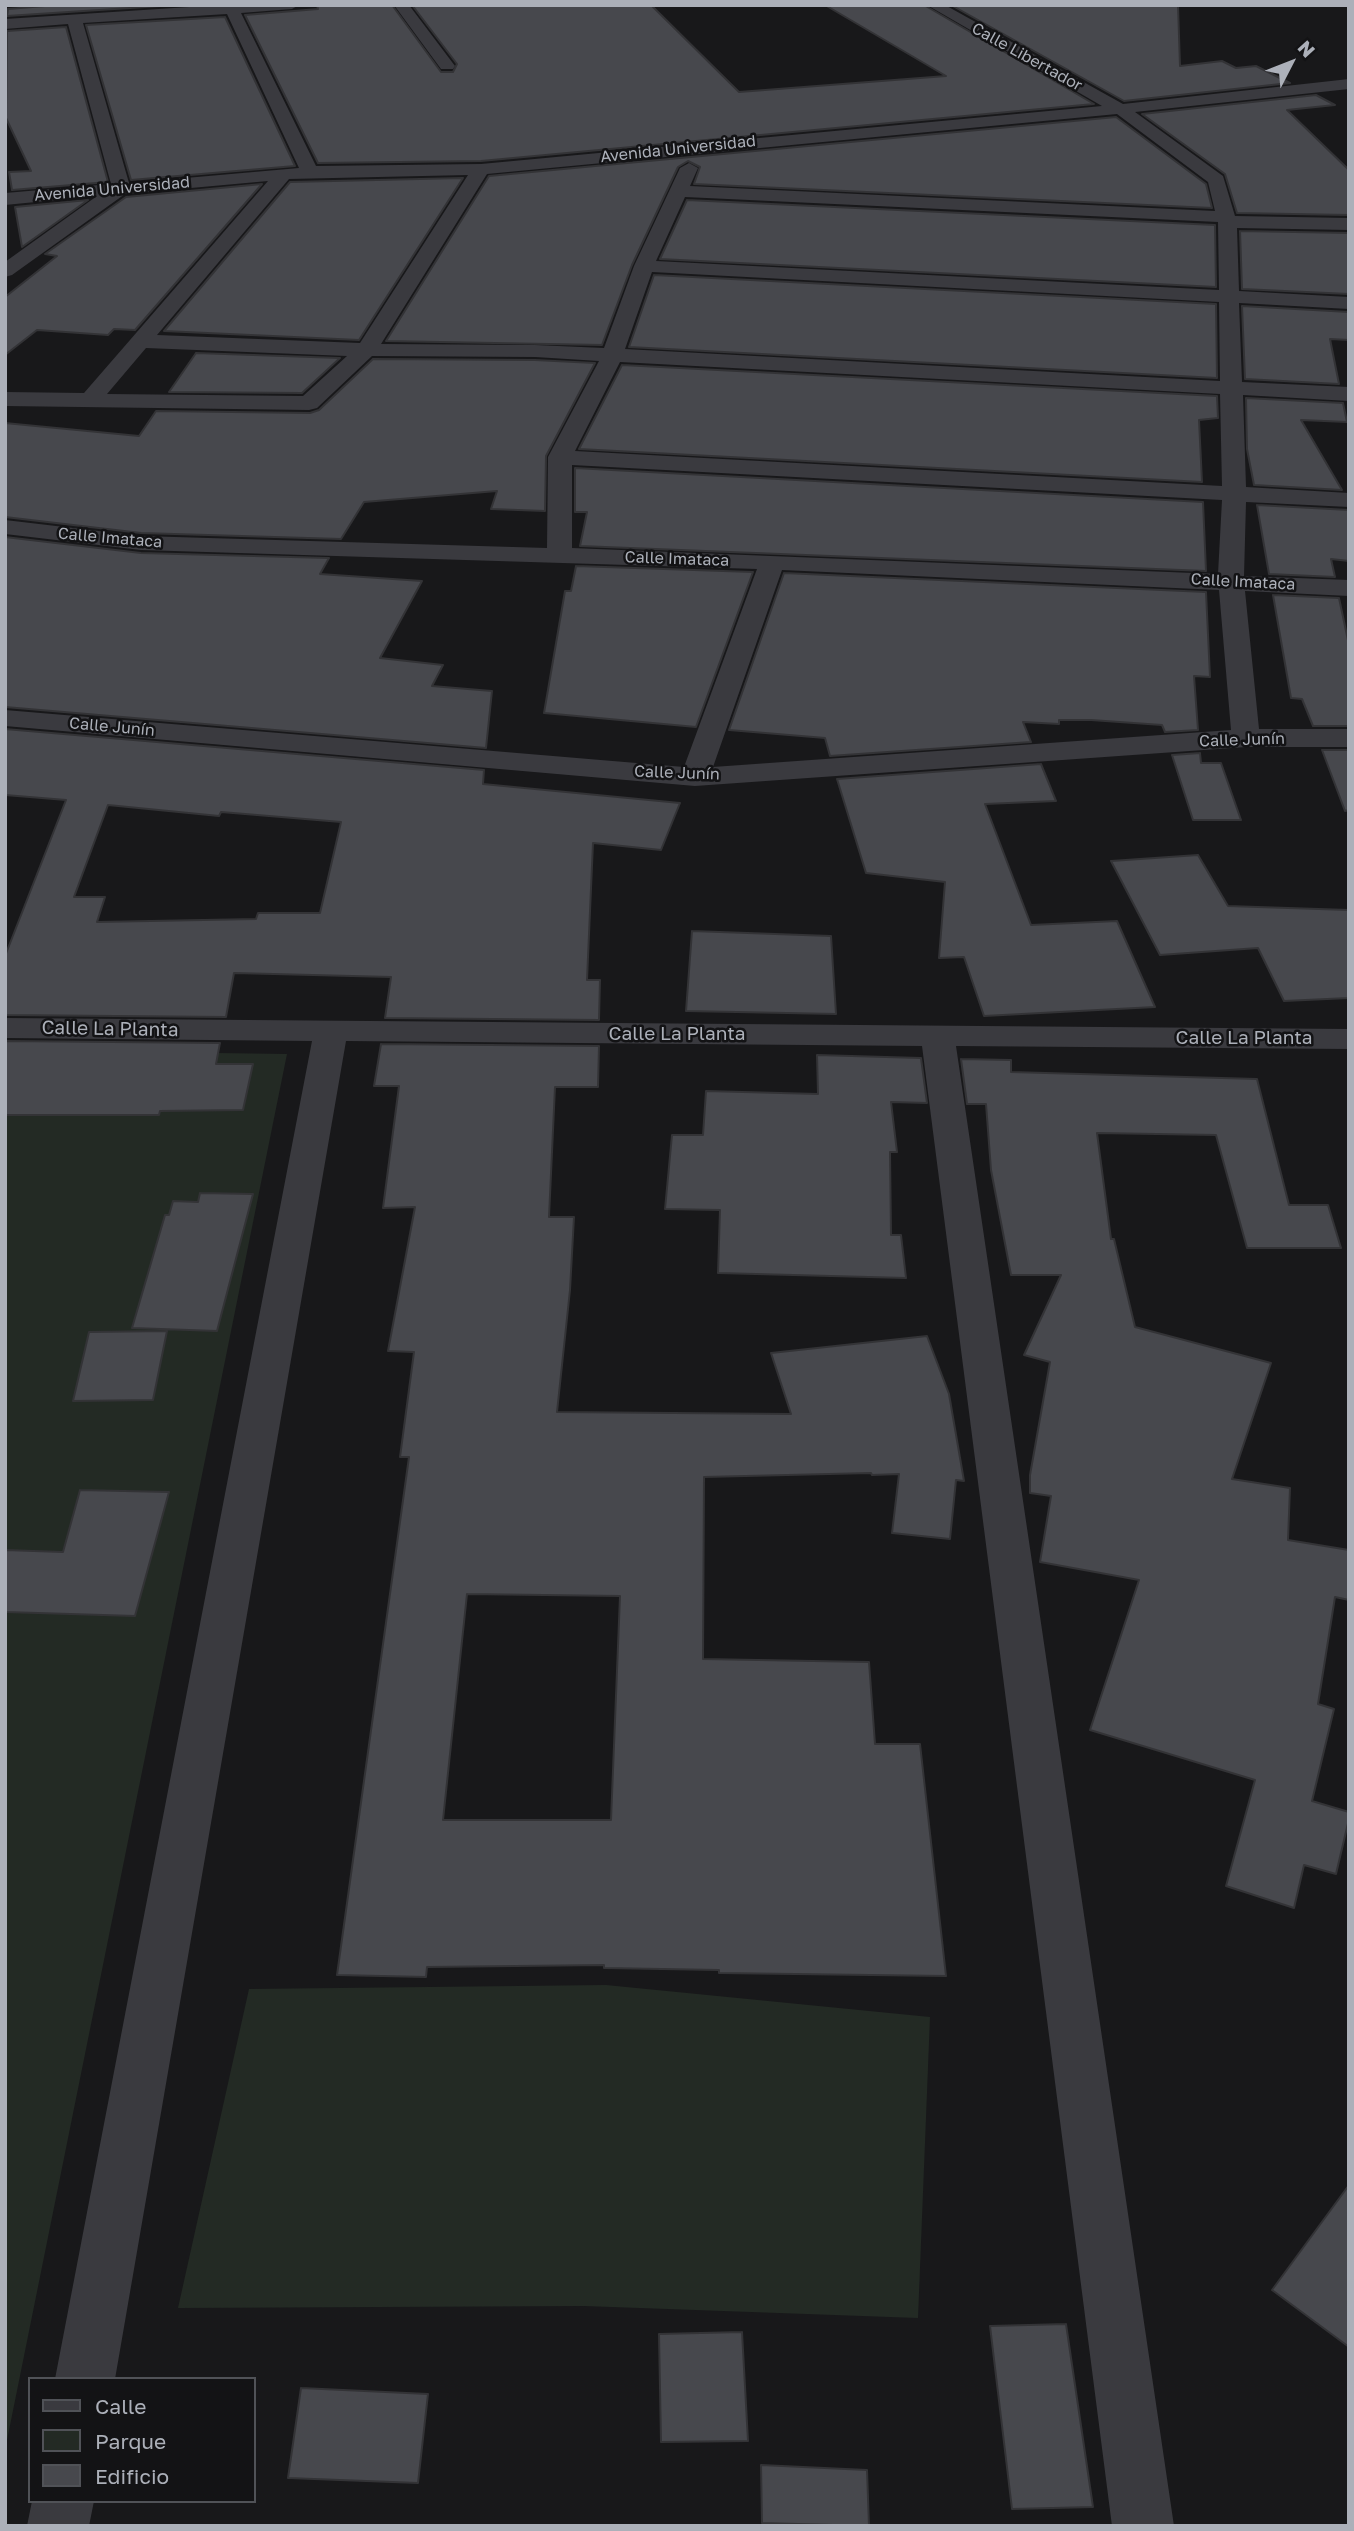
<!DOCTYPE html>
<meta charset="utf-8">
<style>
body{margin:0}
#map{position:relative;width:1354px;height:2531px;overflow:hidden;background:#18181a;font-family:"Golos Text",sans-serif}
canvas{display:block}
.frame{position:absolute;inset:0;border:7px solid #acb0b9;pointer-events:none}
.legend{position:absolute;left:28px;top:2377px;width:228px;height:126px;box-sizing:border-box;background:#131315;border:2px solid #505257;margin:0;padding:9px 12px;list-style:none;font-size:21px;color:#acb0b9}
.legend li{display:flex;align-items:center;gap:14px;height:35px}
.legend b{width:35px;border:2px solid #505257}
.north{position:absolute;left:1256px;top:28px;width:70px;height:70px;-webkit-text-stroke:5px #131315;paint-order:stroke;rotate:48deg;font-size:19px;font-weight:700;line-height:28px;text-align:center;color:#acb0b9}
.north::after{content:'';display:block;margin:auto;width:24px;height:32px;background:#acb0b9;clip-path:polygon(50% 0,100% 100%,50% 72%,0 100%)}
</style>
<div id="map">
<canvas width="1354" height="2531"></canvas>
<div class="frame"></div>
<ul class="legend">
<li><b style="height:9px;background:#3a3a3f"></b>Calle</li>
<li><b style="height:19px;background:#232a24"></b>Parque</li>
<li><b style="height:19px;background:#47484d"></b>Edificio</li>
</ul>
<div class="north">N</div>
</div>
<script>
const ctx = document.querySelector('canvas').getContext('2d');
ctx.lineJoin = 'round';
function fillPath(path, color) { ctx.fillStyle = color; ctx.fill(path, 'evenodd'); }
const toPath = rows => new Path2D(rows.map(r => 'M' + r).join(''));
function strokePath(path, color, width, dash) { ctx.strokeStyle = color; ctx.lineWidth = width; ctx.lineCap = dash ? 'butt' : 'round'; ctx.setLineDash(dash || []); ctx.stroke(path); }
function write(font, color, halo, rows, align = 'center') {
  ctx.font = font + ' "Golos Text",sans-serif'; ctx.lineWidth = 5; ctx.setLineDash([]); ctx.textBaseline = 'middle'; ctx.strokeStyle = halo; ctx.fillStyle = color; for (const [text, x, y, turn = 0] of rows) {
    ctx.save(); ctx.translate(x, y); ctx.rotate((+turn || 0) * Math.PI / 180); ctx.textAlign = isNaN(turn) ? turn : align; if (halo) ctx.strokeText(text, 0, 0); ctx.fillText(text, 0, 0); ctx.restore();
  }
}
fillPath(toPath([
 [5,1050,287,1054,5,2450],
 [606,1985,930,2017,918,2318,584,2306,178,2308,249,1989]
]), '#232a24');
const building = toPath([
 [57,5,176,5,7,16,8,9,57,5],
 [317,5,392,5,441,72,453,72,457,64,412,5,651,5,739,92,946,76,825,5,924,5,1094,104,481,161,318,163,245,15,318,9,317,5],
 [951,5,1178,5,1180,66,1222,61,1236,68,1256,66,1290,83,1124,101,951,5],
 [225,17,295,166,131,180,86,25,225,17],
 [66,27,108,182,12,190,9,172,31,171,6,118,7,31,66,27],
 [1316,95,1335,105,1287,110,1349,170,1349,215,1237,213,1225,174,1142,114,1316,95],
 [1116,117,1206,184,1212,208,694,184,700,167,688,161,678,167,632,265,602,345,386,341,489,176,1116,117],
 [463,178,359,340,164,331,290,182,463,178],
 [262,184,135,330,114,329,108,335,37,330,5,355,5,297,57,256,45,254,126,197,262,184],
 [88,200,22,247,15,207,88,200],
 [687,200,1215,225,1216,287,660,259,687,200],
 [1240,231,1349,233,1349,294,1242,289,1240,231],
 [654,275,1216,304,1217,378,629,347,654,275],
 [1242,306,1349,312,1349,340,1330,339,1339,384,1245,379,1242,306],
 [196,353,340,358,302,393,169,392,196,353],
 [373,359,535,360,595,363,546,456,545,511,491,509,497,491,364,502,341,539,141,533,5,517,5,423,139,436,156,411,310,413,319,410,373,359],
 [622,365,1217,396,1218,418,1199,420,1202,482,579,449,622,365],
 [1246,398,1343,403,1347,422,1301,420,1342,490,1254,485,1247,449,1246,398],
 [575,468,1203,502,1206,571,580,546,587,512,575,512,575,468],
 [1257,505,1349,510,1349,561,1331,559,1335,577,1269,574,1257,505],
 [5,537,141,553,329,558,320,574,422,581,380,658,443,665,432,686,492,691,486,748,5,707,5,537],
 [576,566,753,572,696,727,544,713,565,591,571,591,576,566],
 [784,573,1206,592,1210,677,1194,676,1198,730,1165,732,1162,725,1091,720,1059,720,1059,724,1023,722,1031,742,830,756,825,738,729,730,784,573],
 [1273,595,1339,598,1349,645,1349,726,1313,726,1302,699,1291,698,1273,595],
 [5,729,484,770,483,784,680,803,661,850,593,843,587,980,600,980,599,1020,385,1018,391,977,234,973,226,1017,5,1015,5,956,66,800,5,795,5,729],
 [108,805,219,816,221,812,341,822,320,913,258,913,256,919,97,922,105,897,74,897,108,805],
 [1322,750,1349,750,1349,810,1345,811,1322,750],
 [1200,753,1201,763,1221,763,1241,820,1193,820,1172,755,1200,753],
 [1041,764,1056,801,985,804,1031,925,1117,921,1155,1007,984,1016,964,957,939,958,945,882,866,873,837,779,1041,764],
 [1198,855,1228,906,1349,910,1349,998,1284,1001,1258,948,1160,955,1111,861,1198,855],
 [692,931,831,936,836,1014,686,1011,692,931],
 [5,1041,220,1043,216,1064,253,1064,243,1110,160,1111,159,1115,5,1115,5,1041],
 [381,1044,599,1046,598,1087,555,1087,549,1217,574,1217,570,1290,557,1412,791,1414,771,1353,927,1336,949,1394,964,1481,956,1480,950,1539,892,1533,899,1474,872,1475,871,1473,704,1477,703,1659,869,1662,875,1744,920,1744,946,1976,719,1973,719,1970,604,1968,604,1965,427,1967,426,1977,337,1975,409,1457,400,1457,414,1352,388,1351,415,1207,383,1208,399,1086,374,1086,381,1044],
 [467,1594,620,1596,611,1820,443,1820,467,1594],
 [817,1055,921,1058,927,1103,891,1102,897,1152,890,1152,891,1235,901,1235,906,1278,718,1273,720,1210,665,1209,672,1135,703,1135,706,1091,818,1094,817,1055],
 [961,1059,1011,1060,1011,1072,1257,1079,1289,1205,1328,1205,1341,1248,1247,1248,1216,1135,1097,1133,1111,1239,1114,1239,1135,1327,1271,1363,1232,1479,1290,1488,1288,1540,1349,1550,1349,1600,1335,1597,1318,1704,1334,1709,1312,1801,1349,1812,1349,1819,1336,1874,1304,1865,1294,1908,1226,1886,1255,1780,1090,1730,1139,1580,1040,1562,1051,1496,1030,1493,1030,1475,1050,1362,1024,1355,1061,1275,1011,1275,991,1170,986,1104,967,1104,961,1059],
 [200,1193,253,1194,217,1331,132,1328,165,1215,169,1215,173,1201,198,1202,200,1193],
 [167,1331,153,1400,73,1401,89,1332,167,1331],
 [80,1490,169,1492,135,1616,5,1612,5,1550,63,1552,80,1490],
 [1349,2185,1349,2347,1272,2290,1349,2185],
 [1066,2324,1093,2507,1012,2509,990,2326,1066,2324],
 [742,2332,748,2441,661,2442,659,2334,742,2332],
 [301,2388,428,2394,418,2483,288,2478,301,2388],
 [761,2465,867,2470,869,2526,762,2523,761,2465]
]);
fillPath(building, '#47484d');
strokePath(building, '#333336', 2);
fillPath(toPath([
 [220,5,299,5,292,9,241,13,316,166,481,164,1102,106,927,5,945,5,1123,104,1349,79,1349,89,1135,112,1223,176,1235,216,1349,218,1349,230,1237,228,1239,291,1349,297,1349,309,1239,303,1242,382,1349,387,1349,401,1243,395,1246,487,1349,493,1349,507,1246,502,1244,576,1349,580,1349,596,1245,591,1259,729,1349,729,1349,747,1246,747,695,786,5,726,5,710,684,767,757,569,141,550,5,534,5,520,141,536,547,548,548,457,599,361,535,357,372,356,317,408,309,410,5,406,5,392,84,393,268,181,125,194,12,275,5,277,5,262,97,196,5,205,5,193,111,184,68,24,5,29,5,19,220,5],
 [227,14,299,168,129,183,83,23,227,14],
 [1117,114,1208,182,1215,211,690,186,698,168,689,163,680,168,634,266,604,348,535,345,381,344,487,174,1117,114],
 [468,175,360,343,157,335,289,179,468,175],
 [685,197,1218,222,1219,290,656,261,685,197],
 [652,272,1219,302,1220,381,625,349,652,272],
 [146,348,347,356,303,396,107,394,146,348],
 [620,362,1220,394,1222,486,575,451,620,362],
 [572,465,1222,500,1218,574,572,548,572,465],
 [782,570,1219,590,1231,730,713,767,782,570],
 [394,5,409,5,455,66,453,69,441,69,394,5],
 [5,1018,1349,1029,1349,1049,956,1046,1174,2526,1112,2526,922,1046,346,1041,115,2379,55,2379,312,1041,5,1038,5,1018],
 [32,2501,94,2501,89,2526,27,2526,32,2501]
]), '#3a3a3f');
write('16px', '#acb0b9', '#131315', [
 ["Calle Libertador",1027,57,29],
 ["Avenida Universidad",678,149,-6],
 ["Avenida Universidad",112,189,-5],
 ["Calle Imataca",110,538,5],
 ["Calle Imataca",677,559,2],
 ["Calle Imataca",1243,582,3],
 ["Calle Junín",112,727,5],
 ["Calle Junín",1242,740,-2],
 ["Calle Junín",677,773,2]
]);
write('19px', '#acb0b9', '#131315', [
 ["Calle La Planta",110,1029,1],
 ["Calle La Planta",677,1034],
 ["Calle La Planta",1244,1038]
]);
</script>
